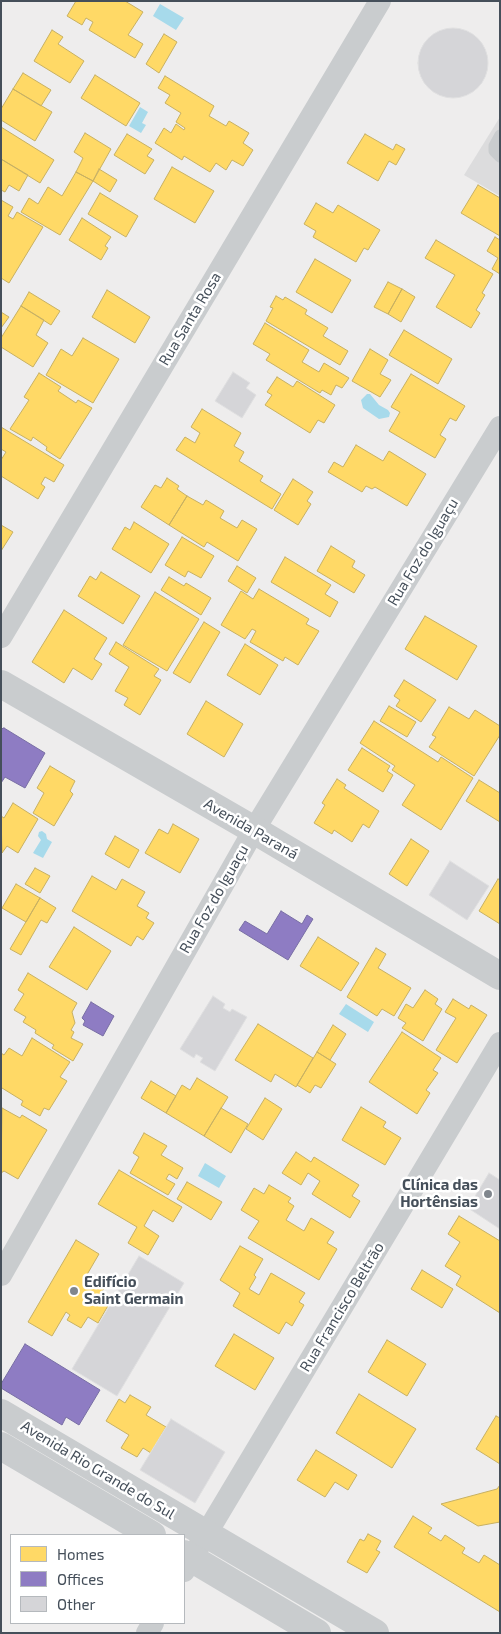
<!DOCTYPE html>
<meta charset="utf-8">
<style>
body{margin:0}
#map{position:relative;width:501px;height:1634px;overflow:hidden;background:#eeeded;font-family:"Exo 2",sans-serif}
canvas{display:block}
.frame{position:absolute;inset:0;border:2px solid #454f5a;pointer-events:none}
.legend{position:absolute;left:10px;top:1534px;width:175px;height:90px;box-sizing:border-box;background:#fff;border:1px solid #b5b9bd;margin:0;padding:6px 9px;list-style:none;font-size:15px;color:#454f5a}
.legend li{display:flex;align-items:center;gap:10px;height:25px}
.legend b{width:25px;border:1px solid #b5b9bd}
</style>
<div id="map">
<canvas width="501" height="1634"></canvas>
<div class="frame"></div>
<ul class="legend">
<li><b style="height:14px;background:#ffd966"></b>Homes</li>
<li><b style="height:14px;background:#8e7cc3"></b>Offices</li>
<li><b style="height:14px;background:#d5d5d8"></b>Other</li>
</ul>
</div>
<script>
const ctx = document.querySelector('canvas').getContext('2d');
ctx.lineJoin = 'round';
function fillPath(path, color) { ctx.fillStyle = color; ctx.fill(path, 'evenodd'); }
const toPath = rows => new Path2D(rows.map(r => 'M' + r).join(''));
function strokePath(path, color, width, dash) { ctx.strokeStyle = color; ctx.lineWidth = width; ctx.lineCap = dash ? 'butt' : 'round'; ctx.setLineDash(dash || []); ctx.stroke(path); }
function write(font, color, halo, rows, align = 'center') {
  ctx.font = font + ' "Exo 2",sans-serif'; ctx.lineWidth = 5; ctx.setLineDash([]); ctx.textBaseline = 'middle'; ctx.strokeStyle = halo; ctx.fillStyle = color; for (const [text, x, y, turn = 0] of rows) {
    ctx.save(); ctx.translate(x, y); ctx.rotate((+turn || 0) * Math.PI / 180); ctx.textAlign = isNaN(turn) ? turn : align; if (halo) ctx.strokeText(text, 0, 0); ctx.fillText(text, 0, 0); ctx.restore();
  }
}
fillPath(toPath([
 [500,117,500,196,464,175]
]), '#dcdcdd');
fillPath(toPath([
 [160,4,184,18,176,30,153,16],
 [140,107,148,112,142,123,146,125,141,133,129,126],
 [367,394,370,394,379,405,388,410,390,413,389,417,379,419,363,408,361,400],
 [42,831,46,834,47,839,52,842,43,858,33,853,41,840,38,836,39,832],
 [346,1004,374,1022,368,1032,339,1014],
 [205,1163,226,1176,219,1188,198,1176]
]), '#a7daeb');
const homes = toPath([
 [76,1,125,1,143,12,128,35,143,44,135,58,89,30,93,22,86,18,82,25,67,16,76,1],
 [52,30,63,37,58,44,84,61,70,83,34,61,52,30],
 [164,34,177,42,159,73,146,64,164,34],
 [23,73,51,90,41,106,13,89,23,73],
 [95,75,140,103,126,126,81,98,95,75],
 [165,76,214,106,209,116,226,126,229,121,249,133,243,143,253,150,243,166,232,160,226,170,216,163,210,172,184,156,182,160,155,143,164,128,171,133,176,124,184,130,185,128,176,122,181,113,165,103,170,95,158,88,165,76],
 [13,89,52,112,35,141,1,120,1,109,13,89],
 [1,127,54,160,40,183,1,159,1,127],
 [85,133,111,149,93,181,76,172,83,158,74,152,85,133],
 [127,134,152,149,147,156,154,160,145,174,114,155,127,134],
 [365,134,393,150,396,144,405,149,396,165,389,161,378,181,347,163,365,134],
 [1,159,28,175,19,191,9,185,5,192,1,190,1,159],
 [172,167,214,191,195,223,154,199,172,167],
 [99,169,117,180,110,192,93,181,99,169],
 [76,172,93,181,60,235,21,212,29,198,38,204,48,187,62,196,76,172],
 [478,185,500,198,500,236,461,213,478,185],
 [100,193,138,216,126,237,88,214,100,193],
 [1,200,13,207,8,216,13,219,17,212,43,227,9,283,1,278,1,200],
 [316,203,333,213,338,205,380,230,368,250,364,248,356,262,313,237,316,231,304,224,316,203],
 [82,218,111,237,105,246,108,248,101,260,69,240,82,218],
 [495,237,500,240,500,274,492,269,498,258,487,251,495,237],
 [436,240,493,274,482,293,485,295,476,310,480,313,471,328,436,307,455,275,425,258,436,240],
 [315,259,351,280,332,313,296,292,315,259],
 [388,282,402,289,388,314,374,307,388,282],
 [402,289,415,297,401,322,388,314,402,289],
 [107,290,150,317,135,343,92,317,107,290],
 [29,292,60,311,51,325,21,306,29,292],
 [276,296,283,300,285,297,307,310,305,314,328,328,323,336,348,351,340,365,266,321,273,308,270,307,276,296],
 [21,306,44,320,36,335,48,343,33,367,1,347,1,338,21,306],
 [1,312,9,317,1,328,1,312],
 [265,323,309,350,302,362,319,372,324,363,349,378,342,388,336,385,331,395,322,390,320,393,266,360,270,354,253,344,265,323],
 [404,330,452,359,438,384,389,355,404,330],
 [83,338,119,359,93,403,46,375,61,349,72,356,83,338],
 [370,349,388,360,380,374,391,380,380,397,352,381,370,349],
 [39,373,61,387,58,391,76,403,78,400,92,408,60,459,46,450,47,447,33,437,31,441,10,429,29,400,24,397,39,373],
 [411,374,465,406,456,421,450,418,440,435,446,439,435,458,389,431,400,412,391,407,411,374],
 [277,377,293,387,297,381,335,405,324,423,318,420,310,433,265,405,272,395,267,392,277,377],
 [202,409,241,433,234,446,244,452,239,461,263,476,260,481,281,494,272,509,176,450,185,437,195,443,200,433,191,427,202,409],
 [1,427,64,465,54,482,45,477,41,484,45,487,38,499,1,476,1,460,6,452,1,449,1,427],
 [356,445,383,461,389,451,426,474,407,506,375,487,372,489,366,486,362,492,328,472,334,462,343,467,356,445],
 [167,478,179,486,177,489,187,496,169,525,141,507,155,485,161,488,167,478],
 [293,479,313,492,307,501,311,504,298,525,274,510,293,479],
 [187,496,203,505,206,500,224,511,220,518,237,528,242,520,257,529,238,561,207,542,204,547,169,525,187,496],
 [134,522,169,544,151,573,112,549,125,527,130,530,134,522],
 [1,525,13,532,1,551,1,525],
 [182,537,214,556,201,578,188,571,185,577,165,565,182,537],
 [331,546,355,561,352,567,365,575,354,593,317,571,331,546],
 [285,557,331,585,325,594,338,602,330,617,271,582,285,557],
 [237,566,256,578,247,593,228,581,237,566],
 [101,572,140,596,123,624,78,596,90,576,96,580,101,572],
 [169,577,184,586,186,583,211,598,201,615,161,590,169,577],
 [259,589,309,619,306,624,319,631,298,665,285,657,283,661,250,642,256,631,252,629,245,639,221,625,241,591,253,599,259,589],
 [155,592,199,619,167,671,123,645,155,592],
 [64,610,107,638,94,659,102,664,92,680,73,668,64,683,32,662,64,610],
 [425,616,477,646,457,680,405,649,425,616],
 [204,622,220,632,190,683,173,673,204,622],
 [116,642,159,669,154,676,161,680,140,715,124,705,128,698,115,691,129,667,109,654,116,642],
 [245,644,278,665,260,695,227,675,245,644],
 [404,680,436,700,421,722,396,706,400,700,394,696,404,680],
 [206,701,243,724,224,757,187,734,206,701],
 [389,706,416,722,407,737,380,721,389,706],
 [449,707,469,719,475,710,500,726,500,735,474,776,429,747,436,737,432,735,449,707],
 [374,721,438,762,441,757,473,778,441,830,402,805,415,785,392,770,395,766,360,743,374,721],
 [362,748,390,766,387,771,393,775,383,792,348,770,362,748],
 [50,766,75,781,70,791,73,794,54,826,33,813,44,793,37,788,50,766],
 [337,779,346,785,344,788,379,811,369,828,363,824,352,842,334,830,332,834,314,823,325,805,322,803,337,779],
 [479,780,500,793,500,822,466,801,479,780],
 [13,803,38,819,18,853,7,846,2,853,1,816,4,818,13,803],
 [173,824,199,839,180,873,145,853,159,829,168,834,173,824],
 [115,836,139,850,129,868,105,854,115,836],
 [411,839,429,851,407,886,389,874,411,839],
 [35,868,50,876,40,893,25,884,35,868],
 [92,876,116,890,122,879,145,892,137,906,149,913,146,918,154,923,143,940,137,936,131,946,72,911,92,876],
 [498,879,500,880,500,924,479,911,498,879],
 [16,884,40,898,26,922,2,908,16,884],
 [40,898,56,908,47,923,41,920,21,955,10,949,40,898],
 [74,927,111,951,87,990,49,967,74,927],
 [318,937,359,963,341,991,300,966,318,937],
 [376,948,386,954,378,968,411,988,394,1016,382,1009,377,1016,347,997,376,948],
 [28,973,77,1003,72,1012,75,1023,71,1030,74,1032,71,1038,83,1044,73,1061,52,1048,54,1045,35,1033,36,1030,23,1022,26,1017,14,1010,24,994,18,990,28,973],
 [425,990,438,999,435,1004,442,1009,423,1041,402,1028,406,1023,398,1018,406,1004,413,1008,425,990],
 [453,999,469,1009,471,1005,487,1015,457,1063,436,1050,456,1018,445,1012,453,999],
 [258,1024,313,1058,296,1087,275,1074,271,1082,235,1060,258,1024],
 [333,1025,346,1034,330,1060,317,1052,333,1025],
 [402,1032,441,1058,433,1070,438,1073,426,1090,430,1093,417,1114,369,1082,402,1032],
 [32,1038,70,1062,60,1077,67,1081,49,1110,44,1108,40,1116,21,1105,23,1101,2,1088,1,1089,1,1053,4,1055,9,1048,22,1056,32,1038],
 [317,1052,336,1064,321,1088,315,1085,310,1093,297,1085,317,1052],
 [197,1078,228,1097,204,1136,166,1113,182,1085,190,1090,197,1078],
 [151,1081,176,1096,166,1113,141,1098,151,1081],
 [265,1098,282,1109,263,1140,246,1129,265,1098],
 [361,1107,386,1122,383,1127,401,1138,385,1165,342,1140,361,1107],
 [2,1108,20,1118,22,1115,47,1130,18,1179,4,1171,1,1173,2,1108],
 [221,1108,248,1124,231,1153,204,1136,221,1108],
 [144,1133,167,1146,161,1155,183,1168,177,1179,169,1174,166,1179,175,1184,168,1195,130,1173,139,1157,133,1153,144,1133],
 [296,1152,311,1162,314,1157,359,1185,352,1196,360,1201,350,1218,312,1194,320,1181,308,1173,301,1185,282,1173,296,1152],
 [119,1170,182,1207,173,1222,153,1210,144,1226,159,1236,148,1255,128,1243,137,1227,98,1204,119,1170],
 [187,1182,222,1202,211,1220,177,1199,187,1182],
 [269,1185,291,1198,288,1202,294,1206,286,1220,304,1231,311,1218,334,1232,327,1243,337,1249,319,1280,248,1238,259,1221,241,1210,254,1188,264,1194,269,1185],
 [459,1216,500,1241,500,1313,456,1285,461,1276,445,1266,460,1242,448,1234,459,1216],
 [76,1240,99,1254,85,1278,91,1281,93,1277,106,1285,99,1297,109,1304,98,1323,88,1317,81,1328,67,1320,70,1315,66,1312,52,1336,28,1322,76,1240],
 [240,1246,263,1259,254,1275,256,1277,249,1289,259,1295,271,1273,305,1293,299,1302,304,1305,292,1326,286,1322,279,1334,233,1306,240,1293,220,1280,240,1246],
 [422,1270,453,1289,442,1308,411,1289,422,1270],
 [234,1334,274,1358,255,1390,215,1366,234,1334],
 [387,1340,426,1364,407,1396,368,1372,387,1340],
 [359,1394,416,1429,392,1468,336,1433,359,1394],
 [130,1395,151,1407,146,1415,166,1427,151,1453,143,1448,137,1457,121,1448,129,1435,106,1421,119,1399,125,1403,130,1395],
 [496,1416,500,1418,500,1464,476,1449,496,1416],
 [316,1450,357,1475,348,1490,335,1482,325,1497,297,1480,316,1450],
 [500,1485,500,1522,478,1526,441,1504,497,1489,500,1485],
 [413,1516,432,1528,428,1533,441,1541,445,1535,465,1548,462,1553,479,1563,484,1555,500,1565,500,1612,394,1547,413,1516],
 [368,1534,381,1541,376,1550,380,1552,367,1573,347,1562,360,1539,364,1541,368,1534]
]);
fillPath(homes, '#ffd966');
strokePath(homes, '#c7b062', 1);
const offices = toPath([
 [4,728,45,753,25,788,5,777,1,783,1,729,4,728],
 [281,911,302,924,307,915,313,919,288,960,239,930,245,921,267,934,281,911],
 [91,1002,114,1016,103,1036,83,1025,85,1021,82,1018,91,1002],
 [25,1344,100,1390,79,1425,66,1417,62,1425,1,1388,1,1384,25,1344]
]);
fillPath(offices, '#8e7cc3');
strokePath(offices, '#786ea4', 1);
const building = toPath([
 '418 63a35 35 0 1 1 70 0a35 35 0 1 1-70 0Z',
 [233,372,250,383,246,388,256,395,242,418,215,401,233,372],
 [450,861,489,886,467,920,429,895,450,861],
 [213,996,225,1004,223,1008,230,1012,232,1009,247,1017,215,1071,200,1062,203,1058,196,1054,194,1058,180,1049,213,996],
 [489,1173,500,1180,500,1229,468,1208,489,1173],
 [139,1256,184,1283,117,1396,72,1369,139,1256],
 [171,1419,225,1452,195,1503,140,1470,171,1419]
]);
fillPath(building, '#d5d5d8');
strokePath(building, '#dfdfe0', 1);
strokePath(toPath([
 [500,135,494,146,494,151,500,157]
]), '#c9ccce', 11);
strokePath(toPath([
 [1,637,380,1],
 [1,1275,254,830,500,427],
 [184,1571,500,1043],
 [147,1633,153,1623]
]), '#c9ccce', 22);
strokePath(toPath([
 [1,684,254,830,500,976],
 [1,1413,375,1633],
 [1,1446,152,1535],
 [184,1554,317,1633]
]), '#c9ccce', 28);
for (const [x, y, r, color] of [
 [488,1194,5,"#80868d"],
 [74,1291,5,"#80868d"]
]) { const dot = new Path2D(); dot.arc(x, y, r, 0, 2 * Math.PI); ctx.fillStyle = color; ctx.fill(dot); strokePath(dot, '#fff', 2); }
write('15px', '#454f5a', '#fff', [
 ["Rua Santa Rosa",190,319,-59],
 ["Rua Foz do Iguaçu",423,552,-59],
 ["Avenida Paraná",251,829,30],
 ["Rua Foz do Iguaçu",214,899,-60],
 ["Rua Francisco Beltrão",342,1307,-59],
 ["Avenida Rio Grande do Sul",98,1470,31]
]);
write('bold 15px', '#454f5a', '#fff', [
 ["Clínica das",478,1185],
 ["Hortênsias",478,1202],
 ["Edifício",84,1282,"left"],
 ["Saint Germain",84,1299,"left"]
], 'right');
</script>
